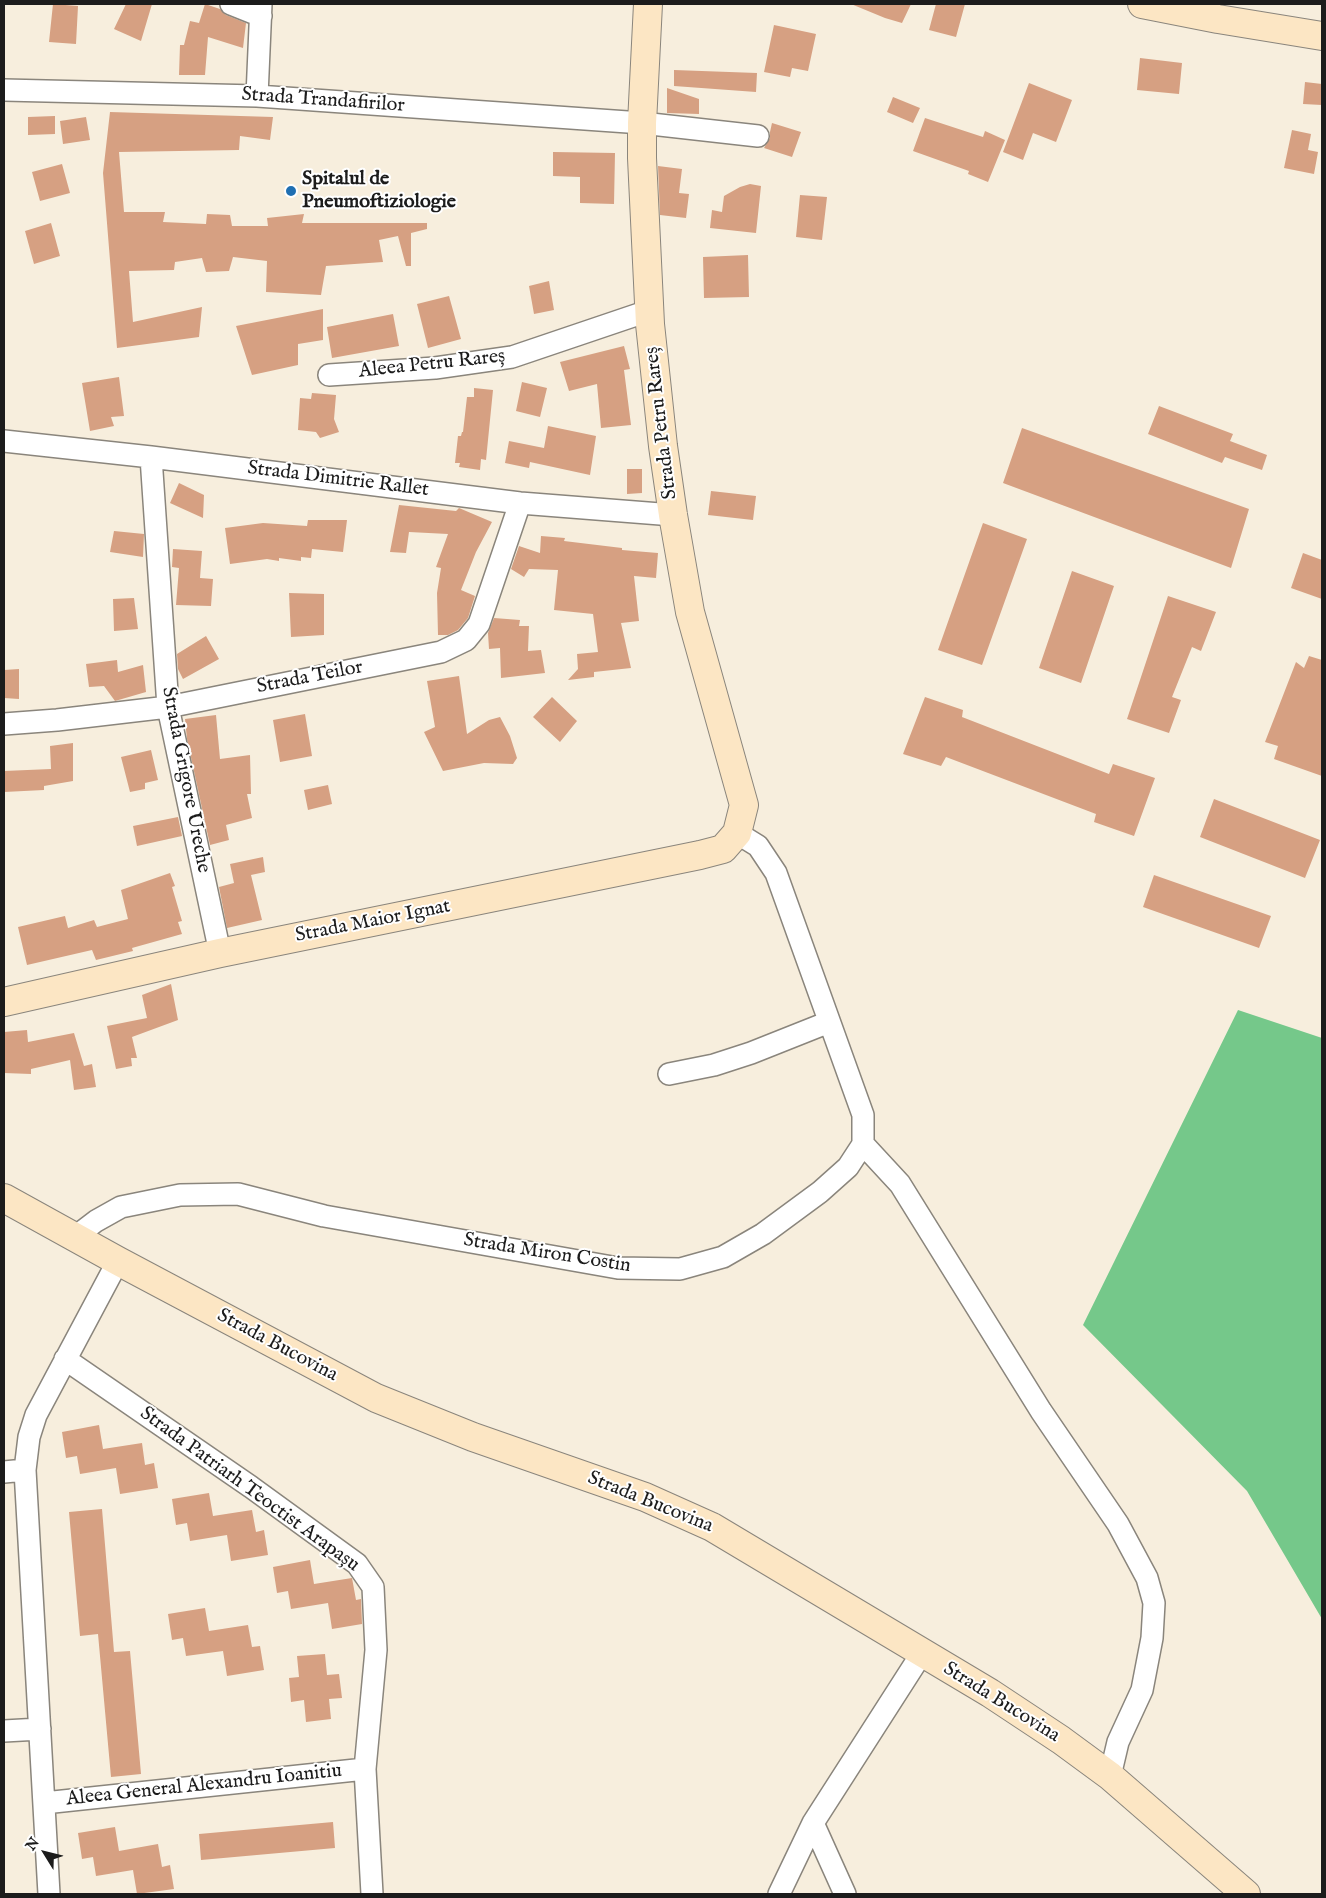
<!DOCTYPE html>
<meta charset="utf-8">
<style>
body{margin:0}
#map{position:relative;width:1326px;height:1898px;overflow:hidden;background:#f7eedd;font-family:"IM FELL English",serif}
canvas{display:block}
.frame{position:absolute;inset:0;border:5px solid #1c1c1c;pointer-events:none}
.north{position:absolute;left:20px;top:1828px;width:50px;height:50px;-webkit-text-stroke:4px #fff;paint-order:stroke;rotate:306deg;font-size:14px;font-weight:700;line-height:20px;text-align:center;color:#1c1c1c}
.north::after{content:'';display:block;margin:auto;width:18px;height:22px;background:#1c1c1c;clip-path:polygon(50% 0,100% 100%,50% 72%,0 100%)}
</style>
<div id="map">
<canvas width="1326" height="1898"></canvas>
<div class="frame"></div>
<div class="north">N</div>
</div>
<script>
const ctx = document.querySelector('canvas').getContext('2d');
ctx.lineJoin = 'round';
function fillPath(path, color) { ctx.fillStyle = color; ctx.fill(path, 'evenodd'); }
const toPath = rows => new Path2D(rows.map(r => 'M' + r).join(''));
function strokePath(path, color, width, dash) { ctx.strokeStyle = color; ctx.lineWidth = width; ctx.lineCap = dash ? 'butt' : 'round'; ctx.setLineDash(dash || []); ctx.stroke(path); }
function write(font, color, halo, rows, align = 'center') {
  ctx.font = font + ' "IM FELL English",serif'; ctx.lineWidth = 4; ctx.setLineDash([]); ctx.textBaseline = 'middle'; ctx.strokeStyle = halo; ctx.fillStyle = color; for (const [text, x, y, turn = 0] of rows) {
    ctx.save(); ctx.translate(x, y); ctx.rotate((+turn || 0) * Math.PI / 180); ctx.textAlign = isNaN(turn) ? turn : align; if (halo) ctx.strokeText(text, 0, 0); ctx.fillText(text, 0, 0); ctx.restore();
  }
}
fillPath(toPath([
 [1238,1010,1322,1038,1322,1619,1247,1491,1083,1325]
]), '#75c88a');
fillPath(toPath([
 [53,4,78,6,76,44,49,42],
 [126,4,152,4,141,41,114,29],
 [205,4,220,9,226,15,246,23,243,48,208,37,205,75,179,75,180,45,184,45,190,21,199,23],
 [851,4,911,4,902,23,885,18],
 [936,4,965,4,956,37,929,30],
 [774,25,816,34,808,71,792,68,790,77,764,72],
 [1140,58,1182,63,1179,94,1137,90],
 [674,70,757,73,756,92,674,86],
 [1305,82,1322,84,1322,105,1303,104],
 [1029,83,1072,100,1056,142,1033,133,1023,160,1003,152],
 [667,88,699,99,699,114,667,113],
 [893,97,920,108,913,123,887,112],
 [110,112,273,117,270,140,240,136,239,150,119,152,124,212,165,212,163,222,206,224,207,214,230,215,232,226,268,226,267,218,304,214,302,223,427,223,427,229,411,233,411,266,406,266,398,236,379,240,383,262,326,266,321,295,266,292,267,261,233,257,229,271,206,272,202,258,175,262,174,270,129,271,133,322,202,307,199,337,117,348,103,173],
 [55,116,55,134,28,135,28,117],
 [86,117,90,140,63,144,60,121],
 [925,118,983,137,985,131,1005,140,988,182,968,174,969,171,913,151],
 [772,123,801,132,792,157,764,148,770,138,770,132],
 [1292,130,1311,134,1308,150,1318,152,1314,174,1284,168],
 [553,152,615,153,614,204,580,203,580,177,553,176],
 [62,164,70,193,40,201,32,172],
 [658,166,682,169,679,193,689,194,686,218,660,215],
 [750,184,761,186,756,233,710,228,712,210,722,212,724,196,740,187],
 [800,195,827,197,822,240,796,237],
 [51,223,60,256,34,264,25,231],
 [748,255,749,297,704,298,703,257],
 [549,281,554,310,534,314,529,286],
 [449,296,461,339,428,348,417,304],
 [323,309,323,340,298,344,298,365,252,375,236,326],
 [393,314,399,346,332,358,327,327],
 [624,346,630,369,624,370,631,425,601,428,597,384,569,391,560,362],
 [119,377,124,416,111,417,114,426,90,431,82,383],
 [522,382,547,388,540,417,516,411],
 [474,388,493,390,486,460,481,459,480,470,459,467,460,463,455,463,458,436,461,436,462,432,463,432,467,397,474,397],
 [312,393,336,395,334,419,339,432,320,438,316,432,298,430,300,398,311,399],
 [1159,406,1233,434,1230,441,1267,455,1262,470,1225,457,1222,463,1148,434],
 [548,426,596,436,590,475,530,462,529,468,505,463,509,441,544,448],
 [1022,428,1249,509,1231,568,1003,483],
 [627,469,642,469,642,493,627,494],
 [179,483,204,495,203,518,170,503],
 [711,491,756,496,753,520,708,515],
 [399,505,456,511,459,508,492,522,476,552,461,590,475,596,468,618,458,630,448,635,438,635,437,593,441,568,436,567,448,534,409,532,406,553,390,552],
 [308,520,347,520,343,552,312,549,311,558,301,557,301,561,279,558,279,561,267,559,230,564,225,528,263,523,307,526],
 [983,523,1027,539,982,665,938,650],
 [114,531,144,534,143,557,110,552],
 [541,536,565,538,564,541,622,548,622,550,658,553,656,578,634,576,639,621,621,623,631,668,594,672,594,677,568,680,578,669,577,654,598,652,593,614,554,610,558,570,529,569,524,577,511,569,519,546,540,553],
 [173,549,202,551,200,578,213,579,211,606,176,605,179,568,172,567],
 [1303,553,1322,560,1322,599,1291,588],
 [1072,571,1114,586,1081,683,1039,668],
 [289,593,324,594,324,635,291,637],
 [1168,596,1216,612,1201,651,1192,647,1172,697,1181,700,1169,733,1127,719],
 [134,598,138,629,114,631,113,599],
 [494,618,520,620,519,626,529,626,528,651,541,650,545,673,501,678,500,648,489,649,488,633],
 [206,636,219,659,183,679,178,669,177,654],
 [1309,656,1322,660,1322,776,1274,759,1278,746,1265,742,1296,662,1304,668],
 [117,660,118,672,143,665,146,692,115,701,104,686,89,687,86,664],
 [19,669,19,699,4,698,4,670],
 [459,676,467,734,489,720,500,717,510,736,517,758,513,764,484,763,443,771,424,732,435,727,427,681],
 [552,697,577,721,560,742,533,717],
 [925,697,963,710,962,717,1109,774,1113,764,1155,778,1134,836,1094,822,1096,814,946,757,941,766,903,754],
 [305,714,312,756,280,762,273,720],
 [216,715,220,759,250,755,251,794,247,794,252,818,226,825,229,840,210,845,187,739,185,719],
 [73,743,73,781,44,786,44,790,4,792,4,771,51,769,50,746],
 [151,750,158,780,145,783,145,789,130,792,121,757],
 [328,785,332,804,308,810,304,790],
 [1214,799,1320,840,1305,878,1200,837],
 [178,817,182,836,137,846,133,826],
 [263,857,265,872,251,875,262,920,227,928,219,887,234,883,230,864],
 [170,873,175,886,172,887,182,921,178,922,182,934,132,948,133,951,96,960,92,950,27,965,18,927,65,916,68,928,94,920,97,927,128,919,121,890],
 [1154,875,1271,916,1259,948,1143,907],
 [171,984,178,1020,132,1037,137,1058,131,1058,132,1066,116,1069,107,1026,147,1018,142,995],
 [27,1030,28,1042,74,1033,84,1066,92,1064,96,1087,74,1090,70,1060,31,1069,31,1074,4,1073,4,1032],
 [99,1425,103,1449,142,1443,145,1465,154,1463,158,1488,120,1494,116,1468,80,1474,77,1456,66,1458,62,1432],
 [209,1493,213,1516,252,1510,256,1532,264,1530,268,1555,231,1561,227,1535,190,1541,187,1523,176,1525,172,1499],
 [102,1509,114,1652,130,1651,141,1774,111,1777,98,1634,80,1636,69,1512],
 [310,1560,314,1584,352,1578,356,1600,361,1599,362,1624,332,1629,328,1603,291,1609,288,1591,277,1593,273,1567],
 [205,1608,209,1631,248,1625,252,1647,260,1646,264,1670,227,1676,223,1651,186,1656,183,1638,172,1640,168,1614],
 [325,1654,327,1675,339,1674,342,1698,329,1699,331,1719,306,1722,304,1700,291,1702,289,1678,299,1677,297,1656],
 [333,1822,335,1848,201,1860,199,1834],
 [115,1827,119,1851,158,1844,162,1867,170,1865,174,1889,137,1894,133,1870,96,1876,93,1857,82,1859,78,1833]
]), '#d6a082');
const street = toPath([
 [231,4,261,16],
 [4,90,257,96,642,123,758,136],
 [257,96,261,4],
 [329,375,435,368,512,357,648,311],
 [4,441,151,457,520,503,673,515],
 [151,457,168,707,220,953],
 [4,724,57,720,168,707,441,652,466,640,479,624,520,503],
 [669,1074,714,1065,751,1053,829,1022],
 [863,1144,900,1184,1041,1411,1118,1524,1147,1578,1154,1603,1152,1638,1142,1690,1118,1742,1110,1776],
 [75,1237,96,1221,121,1207,180,1195,238,1194,324,1216,618,1268,680,1269,723,1257,763,1234,820,1192,848,1167,863,1144,863,1115,776,873,758,846,737,833],
 [65,1359,251,1487,357,1564,373,1587,376,1650,365,1769,372,1894],
 [4,1472,25,1470],
 [4,1731,40,1729],
 [44,1803,365,1769],
 [813,1823,845,1894],
 [49,1894,25,1470,29,1437,36,1415,118,1261],
 [779,1894,813,1823,922,1653]
]);
const secondary = toPath([
 [1142,4,1218,19,1322,36],
 [4,1002,220,953,700,855,723,849,737,833,744,805,690,612,673,515,663,446,650,324,642,158,642,123,648,4],
 [4,1198,118,1261,376,1398,473,1437,645,1497,712,1527,990,1693,1061,1740,1110,1776,1246,1894]
]);
strokePath(street, '#8a857c', 24);
strokePath(secondary, '#8a857c', 30);
strokePath(street, '#fff', 21);
strokePath(secondary, '#fce6c4', 28);
for (const [x, y, r, color] of [
 [291,191,6,"#1f6fb2"]
]) { const dot = new Path2D(); dot.arc(x, y, r, 0, 2 * Math.PI); ctx.fillStyle = color; ctx.fill(dot); strokePath(dot, '#fff', 2); }
write('20px', '#1c1c1c', '#fff', [
 ["Strada Trandafirilor",323,101,4],
 ["Aleea Petru Rareș",432,365,-6],
 ["Strada Petru Rareș",662,423,-97],
 ["Strada Dimitrie Rallet",338,480,7],
 ["Strada Teilor",310,678,-11],
 ["Strada Grigore Ureche",185,780,79],
 ["Strada Maior Ignat",373,922,-11],
 ["Strada Miron Costin",547,1254,9],
 ["Strada Bucovina",277,1346,28],
 ["Strada Patriarh Teoctist Arapașu",249,1490,36],
 ["Strada Bucovina",650,1503,22],
 ["Strada Bucovina",1001,1703,32],
 ["Aleea General Alexandru Ioanitiu",204,1786,-6]
]);
write('bold 20px', '#1c1c1c', '#fff', [
 ["Spitalul de",302,180],
 ["Pneumoftiziologie",302,203]
], 'left');
</script>
